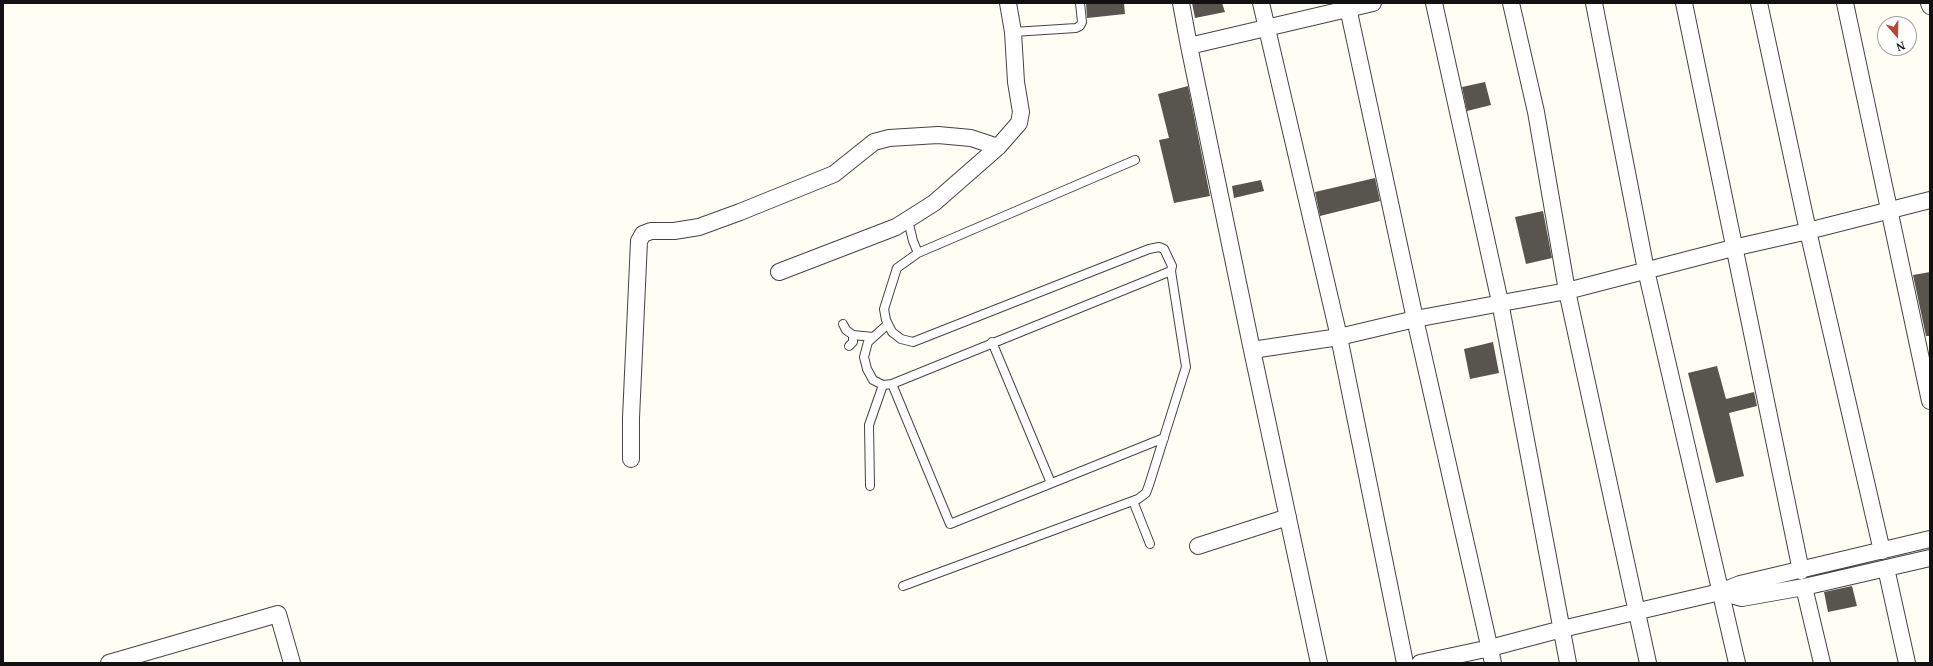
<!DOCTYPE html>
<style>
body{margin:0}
#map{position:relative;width:1933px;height:666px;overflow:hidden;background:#fefef5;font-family:"PT Serif",serif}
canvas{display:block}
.frame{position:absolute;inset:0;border:4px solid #111;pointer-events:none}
.north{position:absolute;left:1877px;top:16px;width:40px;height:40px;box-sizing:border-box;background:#fff;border:1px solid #a0a0a0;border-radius:50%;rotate:160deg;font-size:11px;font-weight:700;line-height:16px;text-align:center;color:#111}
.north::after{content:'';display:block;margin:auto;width:14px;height:18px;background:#b44935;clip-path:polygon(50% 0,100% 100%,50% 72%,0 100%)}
</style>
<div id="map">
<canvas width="1933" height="666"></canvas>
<div class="frame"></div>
<div class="north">N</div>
</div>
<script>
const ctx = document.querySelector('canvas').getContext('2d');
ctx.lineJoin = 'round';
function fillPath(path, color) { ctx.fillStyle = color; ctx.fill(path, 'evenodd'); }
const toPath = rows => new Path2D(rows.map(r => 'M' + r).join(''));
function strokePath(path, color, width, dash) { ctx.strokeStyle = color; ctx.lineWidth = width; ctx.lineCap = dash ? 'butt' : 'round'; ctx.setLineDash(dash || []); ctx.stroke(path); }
fillPath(toPath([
 [1086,3,1124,3,1125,14,1087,18],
 [1192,3,1222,3,1225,12,1195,18],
 [1485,82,1491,105,1467,111,1462,87],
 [1188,86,1210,196,1174,203,1159,140,1169,138,1158,94],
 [1375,178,1380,201,1320,216,1315,192],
 [1261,180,1264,191,1234,198,1232,186],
 [1543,211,1552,258,1526,264,1515,217],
 [1930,272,1930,336,1926,336,1913,275],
 [1493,342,1499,373,1470,379,1464,349],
 [1717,366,1726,399,1754,392,1757,406,1729,413,1744,476,1716,483,1688,373],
 [1852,586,1857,606,1828,612,1824,592]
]), '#58544e');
const lane = toPath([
 [1013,32,1076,28,1080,26,1082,22,1080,3],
 [918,253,1135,160],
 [843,324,846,330,853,335,853,342,849,346],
 [888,324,868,342,864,357,867,369,873,380,883,385,892,384,1171,271],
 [853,335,873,337],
 [992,342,1051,483],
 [892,384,950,524,1164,438],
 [870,486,869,425,883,385],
 [1133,501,1150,544],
 [903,586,1138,499,1146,493,1149,485,1186,367,1171,271,1172,266,1164,249,1159,247,1149,249,913,342,901,339,892,332,886,320,884,309,897,268,918,253,913,241,908,220]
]);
const street = toPath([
 [1181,3,1189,46],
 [1261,3,1339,337,1405,663],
 [1347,3,1415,319,1493,663],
 [1434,3,1500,302,1568,663],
 [1511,3,1536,112,1567,291,1648,663],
 [1594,3,1646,270,1737,663],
 [1684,3,1801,571],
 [1759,3,1808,231,1882,551],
 [1845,3,1930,401],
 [1929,3,1930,6],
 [779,272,896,227,934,203,998,147,1019,123,1021,112,1016,82,1013,32,1008,3],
 [1252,350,1339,337,1415,319,1567,291,1733,248,1808,231,1930,200],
 [631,459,631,418,639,241,643,234,651,231,674,231,699,227,740,212,834,174,874,142,889,138,938,135,971,138,998,147],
 [1198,546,1288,517],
 [1886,568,1907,663],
 [1804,587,1822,663],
 [1720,592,1742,598,1804,587,1930,558],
 [109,663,278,614,292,663],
 [1319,663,1252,350,1189,46,1373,3],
 [1420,663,1490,648,1562,629,1720,592,1740,584,1930,539]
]);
strokePath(lane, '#444', 10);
strokePath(street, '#444', 18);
strokePath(lane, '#fff', 8);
strokePath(street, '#fff', 16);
</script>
